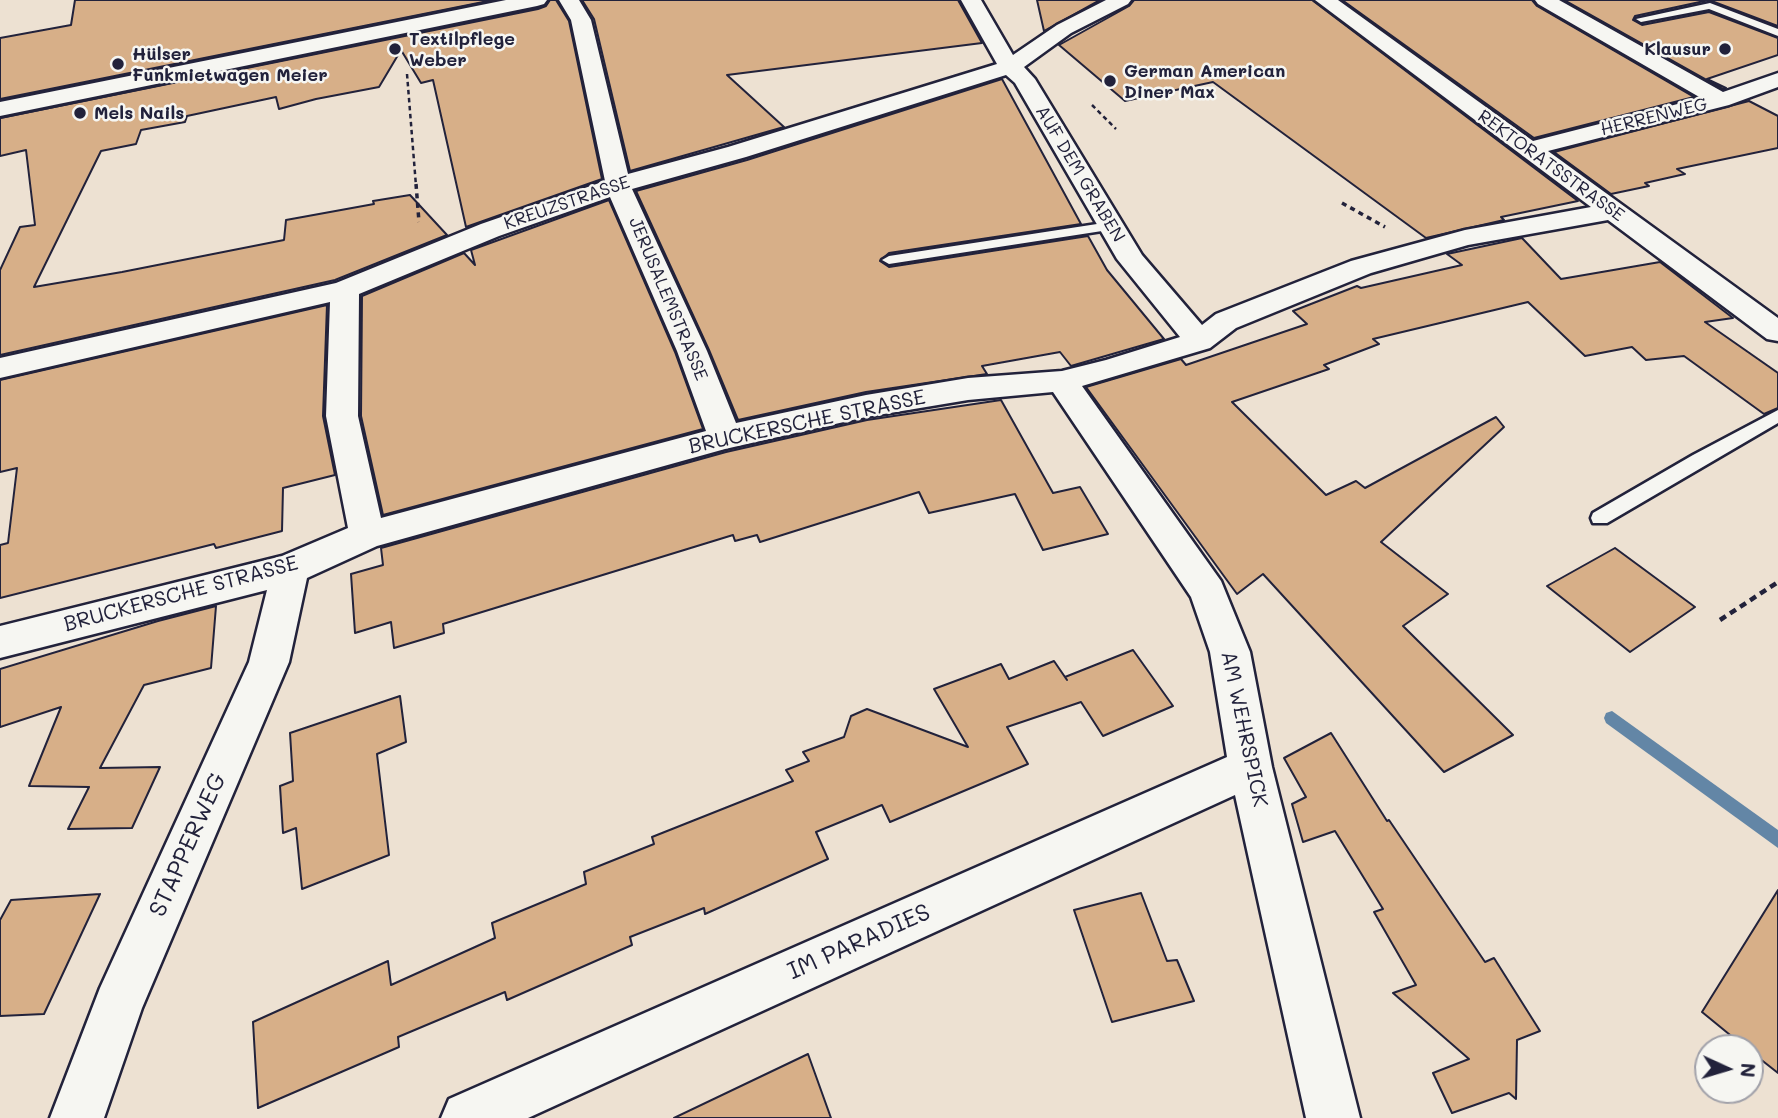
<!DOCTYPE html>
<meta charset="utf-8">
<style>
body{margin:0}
#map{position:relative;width:1778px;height:1118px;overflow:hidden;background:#ede1d2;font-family:Mali,sans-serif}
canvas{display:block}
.north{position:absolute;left:1694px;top:1034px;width:70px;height:70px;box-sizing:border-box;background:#f6f6f2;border:2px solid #a1a1a9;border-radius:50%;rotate:94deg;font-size:19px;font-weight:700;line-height:28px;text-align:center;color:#22223b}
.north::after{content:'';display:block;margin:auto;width:24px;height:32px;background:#22223b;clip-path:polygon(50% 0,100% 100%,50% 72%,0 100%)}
</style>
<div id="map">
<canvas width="1778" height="1118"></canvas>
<div class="north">N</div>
</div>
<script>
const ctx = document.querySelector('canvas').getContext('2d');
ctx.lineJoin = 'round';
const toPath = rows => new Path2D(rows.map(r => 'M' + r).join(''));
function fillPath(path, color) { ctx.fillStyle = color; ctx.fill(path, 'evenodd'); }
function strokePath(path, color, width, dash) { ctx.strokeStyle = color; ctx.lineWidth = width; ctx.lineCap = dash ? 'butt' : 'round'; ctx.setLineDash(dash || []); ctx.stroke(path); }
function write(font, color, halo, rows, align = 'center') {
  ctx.font = font + ' Mali,sans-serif'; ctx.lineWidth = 5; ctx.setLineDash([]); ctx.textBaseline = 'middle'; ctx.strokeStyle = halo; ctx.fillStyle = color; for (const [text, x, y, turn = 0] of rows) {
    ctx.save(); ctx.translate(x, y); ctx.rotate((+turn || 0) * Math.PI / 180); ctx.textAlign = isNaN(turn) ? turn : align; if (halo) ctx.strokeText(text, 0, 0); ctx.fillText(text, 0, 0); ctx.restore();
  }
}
fillPath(toPath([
 [1612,711,1778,830,1778,848,1606,723,1604,718,1606,713,1612,711]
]), '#6386a6');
const building = toPath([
 [75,0,493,0,0,99,0,38,71,25,75,0],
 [550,0,556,0,569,21,602,179,466,227,433,80,421,83,401,50,379,87,316,99,279,109,276,97,187,116,185,122,141,130,136,144,101,151,34,287,122,272,284,240,286,220,374,204,373,201,410,195,447,235,335,280,0,355,0,270,20,227,35,225,26,150,0,156,0,118,538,9,546,6,550,0],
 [582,0,958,0,982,43,727,75,784,127,630,171,594,19,582,0],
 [1037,0,1100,0,1044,31,1037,0],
 [1134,0,1312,0,1578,201,1501,217,1504,220,1426,238,1213,82,1125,101,1059,45,1129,6,1134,0],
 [1342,0,1532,0,1537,6,1694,97,1534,138,1342,0],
 [1564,0,1778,0,1778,26,1709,0,1635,16,1633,20,1642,25,1709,12,1778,38,1778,55,1707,79,1726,88,1723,89,1564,0],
 [1002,79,1081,224,889,253,880,261,889,267,1088,236,1107,270,1164,339,1071,366,1060,352,982,366,987,374,866,392,738,420,709,350,636,191,747,160,1002,79],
 [1749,101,1778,116,1778,148,1677,169,1685,174,1645,183,1649,186,1611,194,1554,152,1749,101],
 [609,200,675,352,703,429,383,515,361,416,362,296,464,253,475,265,471,250,609,200],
 [1522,238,1561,279,1660,262,1733,318,1705,322,1778,373,1778,408,1764,414,1684,356,1646,360,1632,347,1585,356,1528,302,1373,339,1379,344,1324,365,1329,369,1232,402,1326,495,1356,481,1365,488,1496,417,1504,427,1381,542,1448,594,1403,626,1513,735,1444,772,1263,574,1237,594,1086,387,1181,359,1186,365,1307,324,1293,311,1357,286,1361,288,1462,265,1447,254,1522,238],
 [327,305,323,416,335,475,283,488,282,531,216,548,214,544,0,598,0,545,8,543,17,468,0,472,0,380,327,305],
 [1001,400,1053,493,1080,487,1108,534,1043,550,1015,494,929,513,919,492,760,542,757,535,735,541,733,535,443,624,444,633,394,648,391,622,355,633,351,574,383,565,381,548,726,452,867,420,1001,400],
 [1615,548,1695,607,1630,652,1547,586,1615,548],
 [216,606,211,668,144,685,100,768,160,767,132,828,68,829,89,787,29,786,61,707,0,727,0,669,158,621,216,606],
 [1133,650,1173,706,1103,736,1081,702,1007,727,1028,764,890,822,882,805,816,832,828,859,705,914,704,908,630,937,632,945,507,1000,505,992,398,1037,399,1047,258,1108,253,1022,388,961,391,985,495,938,492,923,586,884,584,872,654,844,652,837,793,781,786,770,809,761,803,752,844,737,851,716,867,709,968,747,934,689,1001,664,1009,679,1054,661,1067,680,1065,677,1133,650],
 [400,696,406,742,377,754,389,855,302,889,296,828,283,833,280,786,293,781,290,733,400,696],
 [1331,733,1387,821,1389,820,1485,962,1494,958,1540,1031,1517,1040,1516,1099,1509,1093,1452,1113,1433,1073,1469,1059,1393,993,1416,985,1374,912,1383,909,1335,831,1303,842,1292,804,1306,797,1284,758,1331,733],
 [1778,890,1778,1073,1750,1051,1750,1048,1746,1048,1702,1012,1778,890],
 [1141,893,1167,961,1177,960,1194,1001,1112,1022,1074,910,1141,893],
 [100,894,44,1014,0,1016,0,920,11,900,100,894],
 [808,1054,831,1118,674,1118,808,1054]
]);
fillPath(building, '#d7af88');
strokePath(building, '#22223b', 2);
const lane = toPath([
 [1710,3,1778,29,1778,36,1709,9,1641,22,1636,19,1710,3],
 [1110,222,1115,223,1115,229,889,264,882,260,889,256,1110,222],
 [1778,410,1778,423,1607,523,1593,523,1591,518,1593,513,1693,455,1778,410]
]);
const street = toPath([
 [559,0,579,0,591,20,628,174,728,147,997,64,961,0,981,0,1013,55,1057,25,1106,0,1131,0,1128,4,1071,33,1024,67,1035,79,1142,255,1202,325,1216,314,1351,261,1465,230,1591,207,1315,0,1338,0,1533,141,1701,98,1538,4,1535,0,1559,0,1723,92,1778,73,1778,87,1729,105,1548,151,1778,318,1778,341,1767,339,1608,220,1468,245,1371,273,1236,328,1210,348,1082,386,1221,581,1250,652,1272,767,1360,1118,1306,1118,1235,795,528,1118,441,1118,449,1099,1227,757,1210,652,1191,597,1053,392,968,400,866,417,725,449,377,546,307,578,289,662,142,1008,104,1118,50,1118,100,988,249,662,267,590,0,658,0,626,282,556,348,528,326,416,330,302,0,378,0,358,336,283,481,224,605,181,571,20,559,0],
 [1006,75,1015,83,1117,259,1180,337,1106,360,1062,371,968,378,866,395,736,423,707,351,632,189,746,157,1006,75],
 [610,197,677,351,706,431,381,518,358,416,359,294,499,236,610,197]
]);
const secondary = toPath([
 [506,0,547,0,544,4,537,6,0,116,0,102,506,0]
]);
strokePath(lane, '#22223b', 5);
strokePath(street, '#22223b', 5);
strokePath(secondary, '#22223b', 6);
strokePath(toPath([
 [407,74,416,186],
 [1092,105,1116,129]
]), '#22223b', 2.5, [4.5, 3.5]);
strokePath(toPath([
 [416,184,419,222],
 [1342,203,1385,227]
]), '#22223b', 3.5, [5, 4.5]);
strokePath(toPath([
 [1720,620,1778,582]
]), '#22223b', 4.5, [7, 5]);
fillPath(lane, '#f6f6f2');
fillPath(street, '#f6f6f2');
fillPath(secondary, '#f6f6f2');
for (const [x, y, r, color] of [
 [395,49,7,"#22223b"],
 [1725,49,7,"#22223b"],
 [118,64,7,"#22223b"],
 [1110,81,7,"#22223b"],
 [80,113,7,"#22223b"]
]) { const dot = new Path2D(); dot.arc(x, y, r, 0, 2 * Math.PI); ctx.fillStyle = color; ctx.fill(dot); strokePath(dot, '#f6f6f2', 2.5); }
write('bold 18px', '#22223b', '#f6f6f2', [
 ["Textilpflege",409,39],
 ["Weber",409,60],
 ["Klausur",1711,49,"right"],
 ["Hülser",132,54],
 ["Funkmietwagen Meier",132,75],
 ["German American",1124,71],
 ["Diner Max",1124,92],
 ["Mels Nails",94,113]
], 'left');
write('18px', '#22223b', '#f6f6f2', [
 ["HERRENWEG",1654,117,-14],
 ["REKTORATSSTRASSE",1551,166,36],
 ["AUF DEM GRABEN",1080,174,59],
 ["KREUZSTRASSE",567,203,-19],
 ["JERUSALEMSTRASSE",668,299,67]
]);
write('21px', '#22223b', '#f6f6f2', [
 ["BRUCKERSCHE STRASSE",807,422,-12],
 ["BRUCKERSCHE STRASSE",181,594,-15],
 ["AM WEHRSPICK",1244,729,78]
]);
write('24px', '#22223b', '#f6f6f2', [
 ["STAPPERWEG",188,845,-66],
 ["IM PARADIES",859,942,-24]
]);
</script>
